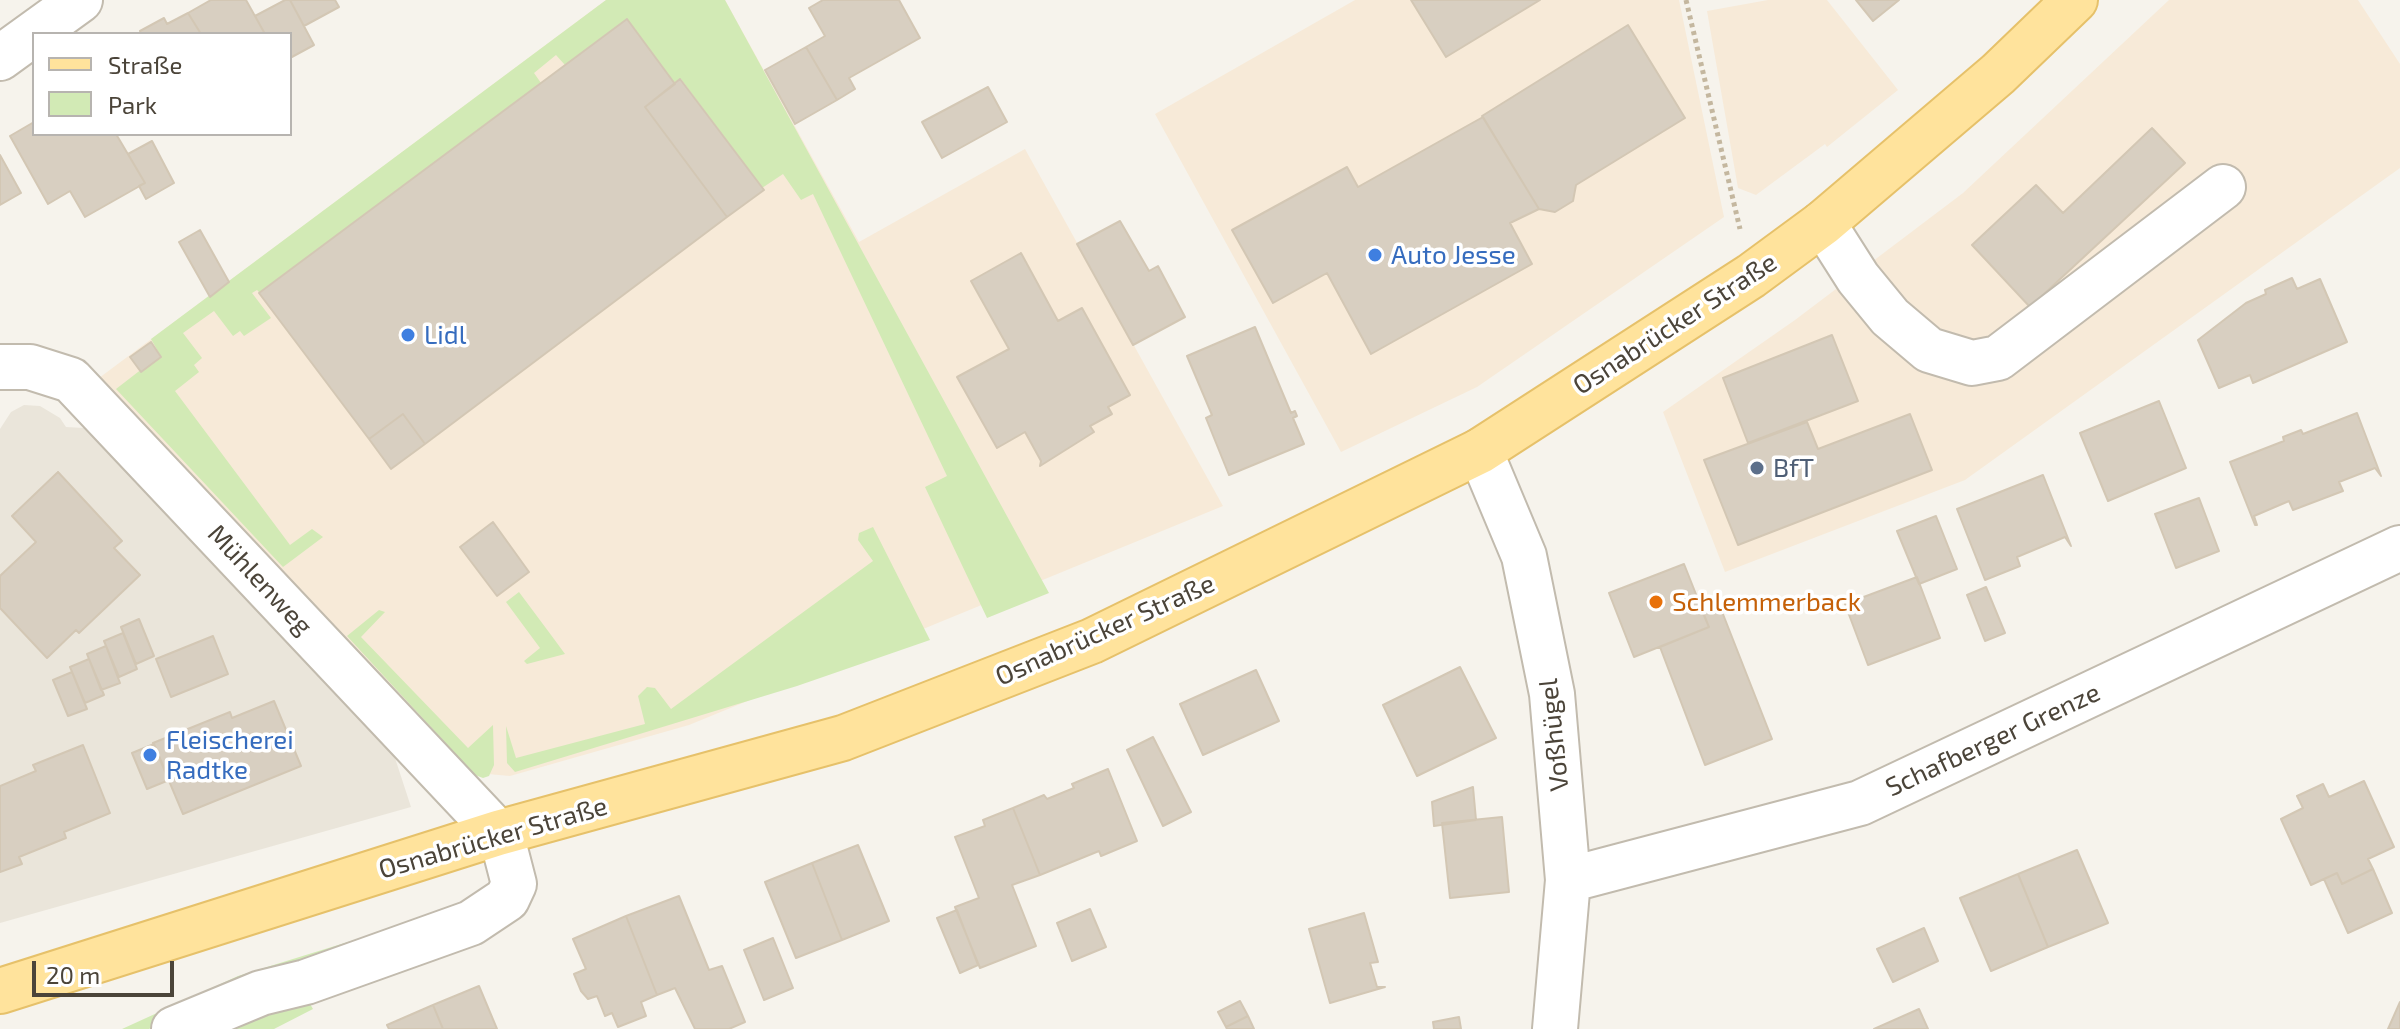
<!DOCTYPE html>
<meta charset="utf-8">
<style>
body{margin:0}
#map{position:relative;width:2400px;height:1029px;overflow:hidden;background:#f6f3ec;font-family:"Exo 2",sans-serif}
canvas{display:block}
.legend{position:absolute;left:32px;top:32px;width:260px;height:104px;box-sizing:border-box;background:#fff;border:2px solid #b7b4b0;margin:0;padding:10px 14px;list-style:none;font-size:24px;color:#4b4439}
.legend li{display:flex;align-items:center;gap:16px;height:40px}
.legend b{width:40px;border:2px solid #b7b4b0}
.scale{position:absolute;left:32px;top:961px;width:142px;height:36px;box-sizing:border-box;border:4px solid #4b4439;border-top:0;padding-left:10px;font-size:24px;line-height:28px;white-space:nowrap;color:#4b4439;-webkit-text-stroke:6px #fff;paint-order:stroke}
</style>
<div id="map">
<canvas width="2400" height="1029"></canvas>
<ul class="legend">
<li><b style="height:10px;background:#ffe39c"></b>Straße</li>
<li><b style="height:22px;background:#d2eab5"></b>Park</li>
</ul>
<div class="scale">20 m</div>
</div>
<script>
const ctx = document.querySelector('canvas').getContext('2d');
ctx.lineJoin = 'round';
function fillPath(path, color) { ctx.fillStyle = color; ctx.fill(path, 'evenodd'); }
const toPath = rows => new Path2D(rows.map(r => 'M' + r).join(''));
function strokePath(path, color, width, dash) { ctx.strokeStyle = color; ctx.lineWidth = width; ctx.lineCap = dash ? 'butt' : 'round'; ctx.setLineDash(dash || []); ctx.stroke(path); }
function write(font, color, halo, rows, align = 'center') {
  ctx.font = font + ' "Exo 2",sans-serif'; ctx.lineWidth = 7; ctx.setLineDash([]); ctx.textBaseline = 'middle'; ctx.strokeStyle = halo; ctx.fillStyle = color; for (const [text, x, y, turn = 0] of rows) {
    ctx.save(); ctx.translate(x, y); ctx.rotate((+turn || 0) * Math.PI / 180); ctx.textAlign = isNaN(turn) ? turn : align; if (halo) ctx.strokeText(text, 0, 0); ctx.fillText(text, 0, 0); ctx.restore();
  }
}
fillPath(toPath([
 [24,405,40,406,60,418,66,427,84,428,395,758,411,807,0,923,0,429,11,412]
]), '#eae5da');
fillPath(toPath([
 [606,0,725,0,859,242,1025,149,1223,506,689,725,510,776,477,773,465,763,99,378],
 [1355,0,1679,0,1724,217,1477,387,1341,452,1155,114],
 [1768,0,1827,0,1898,90,1827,147,1825,144,1756,195,1738,188,1707,11],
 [2169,0,2358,0,2400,64,2400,168,1965,480,1725,572,1663,412,1795,320,1963,193]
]), '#f7ead8');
fillPath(toPath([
 [606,0,725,0,1049,593,987,618,925,487,947,476,813,194,801,200,783,174,762,188,681,79,674,83,627,19,565,65,556,55,534,73,541,83,260,293,257,290,252,293,271,318,244,336,240,331,233,336,214,311,183,333,202,358,194,365,199,372,175,391,290,545,312,529,323,537,283,567,116,389,160,355,151,339],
 [873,527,930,640,797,686,515,772,507,763,506,726,516,758,645,724,638,696,647,687,655,688,671,709,873,561,858,540,859,533],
 [519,592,554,639,565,654,527,664,524,661,540,648,506,602],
 [379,610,385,612,361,637,468,748,493,725,494,765,489,776,483,778,475,775,347,636],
 [464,906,168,1017,149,1029,122,1029,238,976],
 [306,997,313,1009,274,1029,212,1029]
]), '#d2eab5');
const building = toPath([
 [211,0,246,0,265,34,201,34,188,13,211,0],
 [285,0,290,0,314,45,290,58,290,34,265,34,255,16,285,0],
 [290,0,335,0,339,7,304,26,290,0],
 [823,0,899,0,920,38,849,78,855,89,837,100,806,47,825,36,809,8,823,0],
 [1411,0,1540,0,1446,57,1411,0],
 [1856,0,1899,0,1873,21,1856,0],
 [188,13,201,34,141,34,140,31,164,18,167,24,188,13],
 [627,19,675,84,645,107,727,217,425,444,403,414,369,439,259,293,627,19],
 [1628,25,1685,118,1576,185,1573,201,1555,212,1539,209,1482,116,1628,25],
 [806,47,837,100,795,124,765,70,806,47],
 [680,79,764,190,727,217,645,107,680,79],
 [988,87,1007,122,942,158,922,122,988,87],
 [1483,117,1539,209,1510,223,1532,264,1371,354,1327,273,1273,303,1232,230,1347,167,1358,187,1483,117],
 [34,122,34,134,116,134,145,183,85,217,70,191,48,204,10,136,34,122],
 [2152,128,2185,163,2030,307,1972,245,2036,185,2063,213,2152,128],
 [152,141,174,183,146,199,139,186,145,183,128,154,152,141],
 [0,155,21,193,0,205,0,155],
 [1120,221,1149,271,1158,266,1185,317,1133,345,1077,244,1120,221],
 [200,230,229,282,210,297,179,242,200,230],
 [1021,253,1058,321,1082,308,1130,395,1108,407,1112,414,1090,426,1094,432,1040,466,1041,461,1025,432,997,448,957,377,1009,349,971,281,1021,253],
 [2292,278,2297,289,2320,279,2347,342,2253,383,2250,375,2219,388,2198,340,2246,303,2266,294,2265,290,2292,278],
 [1255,327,1291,413,1295,411,1297,416,1293,418,1304,444,1229,475,1206,418,1212,415,1187,356,1255,327],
 [1832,335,1858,401,1748,443,1723,378,1832,335],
 [151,342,161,357,141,372,130,357,151,342],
 [2159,401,2186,468,2108,501,2080,433,2159,401],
 [2357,413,2381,476,2375,468,2339,482,2343,491,2293,510,2289,501,2254,516,2257,525,2255,525,2230,462,2284,441,2283,437,2301,430,2303,434,2357,413],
 [403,414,425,444,391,469,369,439,403,414],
 [1910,414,1932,470,1738,545,1704,460,1807,422,1818,449,1910,414],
 [58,472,122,541,114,548,140,575,79,633,76,630,47,658,0,608,0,576,36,542,12,516,58,472],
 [2043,475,2071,546,2065,537,2017,557,2020,566,1985,580,1957,509,2043,475],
 [2199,498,2219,551,2176,568,2155,514,2199,498],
 [1936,516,1957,569,1919,584,1897,531,1936,516],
 [493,522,529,572,497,596,460,547,493,522],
 [1684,564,1709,627,1634,657,1609,593,1684,564],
 [1917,577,1940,638,1868,665,1845,604,1917,577],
 [1986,587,2005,633,1985,641,1967,595,1986,587],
 [1719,604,1772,739,1705,765,1660,647,1709,627,1702,611,1719,604],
 [139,619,154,656,136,664,121,627,139,619],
 [123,633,137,669,119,677,104,641,123,633],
 [213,636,228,674,171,697,156,659,213,636],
 [106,646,120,683,101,690,87,654,106,646],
 [89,659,104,695,85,703,70,667,89,659],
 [1460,667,1496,738,1417,776,1383,705,1460,667],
 [1256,670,1279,721,1203,755,1180,704,1256,670],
 [72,672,87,709,68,716,53,680,72,672],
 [274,701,301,766,183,814,153,743,230,712,232,718,274,701],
 [1153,737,1191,812,1163,826,1127,750,1153,737],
 [154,744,169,780,147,789,132,753,154,744],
 [83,745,110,813,64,832,66,838,19,857,22,864,0,872,0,786,36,771,33,765,83,745],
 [1108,769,1137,841,1101,856,1099,851,1040,875,1013,808,1044,795,1047,799,1074,788,1072,784,1108,769],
 [2364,781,2394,847,2368,859,2373,869,2342,884,2337,873,2311,885,2281,819,2303,808,2297,796,2323,784,2329,797,2364,781],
 [1473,787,1476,820,1434,826,1432,802,1473,787],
 [1013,808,1040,875,1012,885,1036,946,980,968,955,907,979,898,955,837,985,826,983,820,1013,808],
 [1502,817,1509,892,1450,898,1442,823,1502,817],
 [858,845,889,921,842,940,812,863,858,845],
 [2077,850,2108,923,2048,947,2018,874,2077,850],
 [812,863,842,940,796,958,765,882,812,863],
 [2373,869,2392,913,2348,933,2324,879,2337,873,2342,884,2373,869],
 [2018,874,2048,947,1991,971,1960,898,2018,874],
 [679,896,709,970,722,966,745,1022,729,1029,695,1029,675,988,657,995,626,916,679,896],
 [1090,909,1106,947,1072,961,1057,923,1090,909],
 [957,910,978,965,960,973,937,918,957,910],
 [1364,913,1378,962,1370,963,1377,987,1385,987,1330,1003,1309,929,1364,913],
 [626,916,657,995,641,1002,646,1016,618,1027,612,1013,605,1016,597,996,588,999,581,991,574,974,586,969,573,939,626,916],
 [1924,928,1938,961,1893,982,1877,949,1924,928],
 [773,938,793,988,764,1000,744,950,773,938],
 [479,986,497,1029,443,1029,433,1005,479,986],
 [1240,1001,1248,1016,1226,1027,1218,1012,1240,1001],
 [2400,1002,2400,1029,2388,1029,2400,1002],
 [433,1005,443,1029,389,1029,387,1025,433,1005],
 [1919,1009,1928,1029,1874,1029,1919,1009],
 [1248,1016,1254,1029,1227,1029,1226,1027,1248,1016],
 [1459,1017,1461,1029,1434,1029,1433,1022,1459,1017]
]);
fillPath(building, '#d8cfc1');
strokePath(building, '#d3c7b4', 2);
const minor = toPath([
 [0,58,80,0],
 [1823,223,1858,278,1890,317,1929,350,1972,363,1998,358,2223,187],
 [0,367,30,367,71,380,498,833,506,853,514,884,507,899,471,923,306,982,261,993,174,1029],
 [1480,451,1524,556,1552,694,1568,880,1555,1029],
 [1568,880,1860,803,2400,548]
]);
const major = toPath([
 [0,991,498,833,843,738,1092,641,1480,451,1751,276,1823,223,1998,74,2075,0]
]);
strokePath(minor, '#c2bbae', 48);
strokePath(major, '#e6c16a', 48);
strokePath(toPath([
 [1686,0,1740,229]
]), '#c4b79f', 5, [4, 4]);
strokePath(minor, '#fff', 44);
strokePath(major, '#ffe39c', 44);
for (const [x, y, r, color] of [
 [1375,255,8,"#3f7fe0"],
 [408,335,8,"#3f7fe0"],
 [1757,468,8,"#5c6f8a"],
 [1656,602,8,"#e8710a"],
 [150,755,8,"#3f7fe0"]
]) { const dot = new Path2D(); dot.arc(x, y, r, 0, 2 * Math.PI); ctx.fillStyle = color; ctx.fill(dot); strokePath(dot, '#fff', 3); }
write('26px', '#366cbe', '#fff', [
 ["Auto Jesse",1391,255],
 ["Lidl",424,335],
 ["Fleischerei",166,740],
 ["Radtke",166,770]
], 'left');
write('26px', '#4b4439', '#fff', [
 ["Osnabrücker Straße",1675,324,-33],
 ["Mühlenweg",260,580,47],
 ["Osnabrücker Straße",1105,630,-24],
 ["Voßhügel",1554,735,-96],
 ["Schafberger Grenze",1993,740,-25],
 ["Osnabrücker Straße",493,838,-16]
]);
write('26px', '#4e5e75', '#fff', [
 ["BfT",1773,468]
], 'left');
write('26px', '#c56008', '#fff', [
 ["Schlemmerback",1672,602]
], 'left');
</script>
